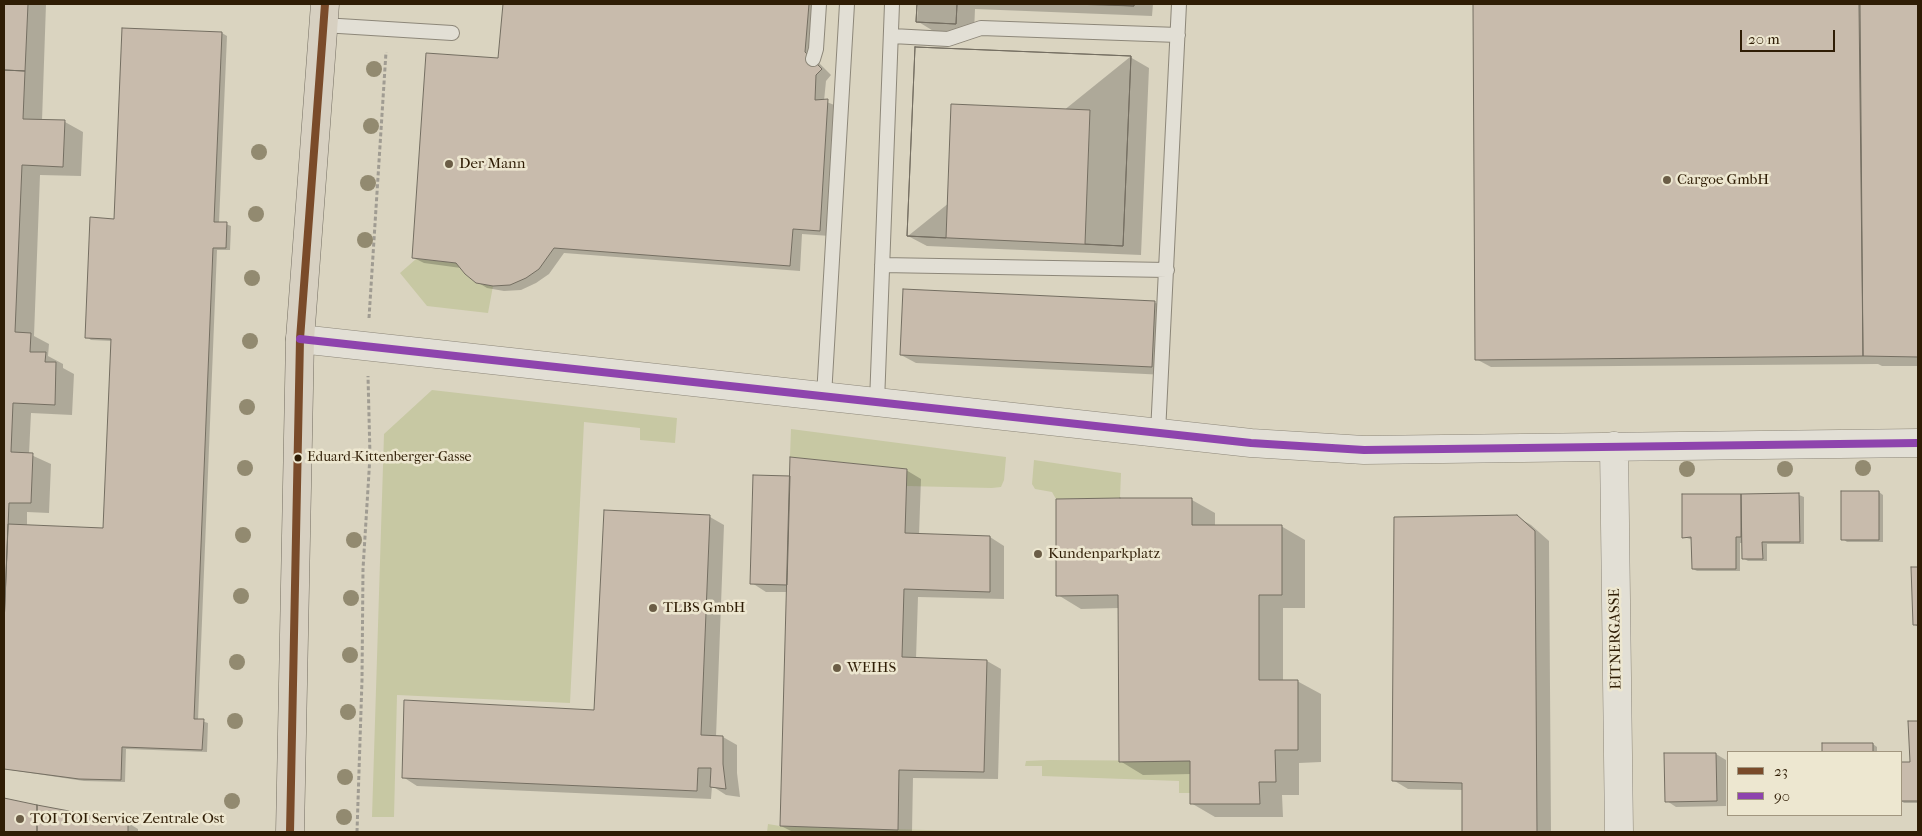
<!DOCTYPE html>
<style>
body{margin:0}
#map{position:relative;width:1922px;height:836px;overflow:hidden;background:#dad4c0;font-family:"IM FELL French Canon",serif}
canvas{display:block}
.frame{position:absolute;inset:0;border:5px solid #2f1d05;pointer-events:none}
.legend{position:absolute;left:1727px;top:751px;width:175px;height:65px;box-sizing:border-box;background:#ede7d0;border:1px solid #a1967f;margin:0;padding:6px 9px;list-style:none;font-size:15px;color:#2f1d05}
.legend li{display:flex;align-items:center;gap:10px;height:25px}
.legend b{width:25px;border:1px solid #a1967f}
.scale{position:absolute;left:1740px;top:30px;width:95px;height:22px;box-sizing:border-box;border:2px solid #2f1d05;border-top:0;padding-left:6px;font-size:15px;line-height:18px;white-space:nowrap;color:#2f1d05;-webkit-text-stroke:4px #ede7d0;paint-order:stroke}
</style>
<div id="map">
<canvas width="1922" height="836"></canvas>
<div class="frame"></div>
<ul class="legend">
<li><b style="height:6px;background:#7a4b2a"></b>23</li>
<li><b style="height:6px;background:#8e44ad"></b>90</li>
</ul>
<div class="scale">20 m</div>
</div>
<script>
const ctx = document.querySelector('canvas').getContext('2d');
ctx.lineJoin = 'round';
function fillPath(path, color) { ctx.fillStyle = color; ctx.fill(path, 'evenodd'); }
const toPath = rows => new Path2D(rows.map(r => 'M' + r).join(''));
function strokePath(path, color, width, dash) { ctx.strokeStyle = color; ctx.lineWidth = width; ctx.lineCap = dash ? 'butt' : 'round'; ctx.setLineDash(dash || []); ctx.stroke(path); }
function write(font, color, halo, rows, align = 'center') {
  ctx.font = font + ' "IM FELL French Canon",serif'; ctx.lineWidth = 5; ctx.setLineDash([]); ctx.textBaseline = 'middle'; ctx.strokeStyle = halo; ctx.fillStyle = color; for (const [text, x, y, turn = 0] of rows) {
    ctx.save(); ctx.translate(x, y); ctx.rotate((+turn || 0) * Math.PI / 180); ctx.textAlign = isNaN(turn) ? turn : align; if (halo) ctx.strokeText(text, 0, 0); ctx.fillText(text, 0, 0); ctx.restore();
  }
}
fillPath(toPath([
 [416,259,456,263,465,274,476,283,493,286,488,313,427,306,400,273],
 [432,390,677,418,675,443,640,440,640,428,584,422,570,703,397,695,394,817,372,817,384,434],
 [791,429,1006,457,1004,480,1001,487,992,488,906,486,907,469,790,457],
 [1034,460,1121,473,1120,498,1056,499,1052,492,1035,489,1032,484],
 [1049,760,1190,761,1190,793,1179,793,1179,781,1042,776,1042,766,1025,766,1026,761],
 [768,824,780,826,999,832,767,832]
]), '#c7c8a3');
fillPath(toPath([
 [4,4,46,4,42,121,65,122,83,132,81,176,40,175,34,336,49,344,48,356,63,364,63,368,74,374,72,415,31,413,29,454,51,464,49,513,27,512,27,526,104,530,112,341,91,340,87,337,115,220,123,29,222,33,227,36,219,223,226,224,231,226,230,250,217,250,198,720,208,723,207,752,126,749,125,782,84,781,4,769],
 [504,4,819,4,815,59,831,75,826,81,824,101,837,106,830,236,802,234,800,271,564,253,549,274,536,283,521,290,504,291,487,288,477,282,461,268,424,263,414,258,499,60],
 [918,4,1153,4,1152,16,975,9,974,33,935,32,917,21],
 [1474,4,1918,4,1918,366,1882,366,1878,364,1491,367,1476,359],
 [1130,57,1149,68,1141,255,927,246,908,236],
 [1154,302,1169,310,1166,375,916,363,901,355],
 [906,470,921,479,919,535,990,537,1004,546,1004,599,918,597,916,659,987,661,1001,669,998,779,913,778,912,832,793,832,781,826,788,592,766,592,752,583,791,478],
 [1879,492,1883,495,1883,542,1847,542,1843,539],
 [1799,495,1804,497,1804,544,1767,544,1767,561,1748,561,1743,558,1743,543,1740,543,1740,571,1697,571,1693,569,1693,540,1684,537,1683,496],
 [1192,500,1215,513,1215,526,1281,526,1305,540,1305,608,1283,608,1283,681,1297,681,1321,694,1321,762,1299,763,1299,795,1282,795,1283,817,1215,817,1191,803,1191,774,1143,775,1120,761,1119,608,1081,609,1058,595],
 [606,512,710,517,724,525,716,737,723,737,737,745,737,773,740,797,726,795,712,786,711,799,417,786,403,777,595,711],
 [1516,516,1531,525,1549,541,1551,832,1464,832,1463,790,1408,789,1393,780],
 [1912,568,1918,568,1918,627,1914,624],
 [1909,722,1918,722,1918,803,1904,803,1901,801,1901,763,1911,763],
 [1873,744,1877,747,1877,752,1824,752,1823,745],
 [1716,754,1726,760,1726,806,1676,807,1667,801],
 [4,800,128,823,138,829,138,832,4,832]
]), '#0003');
const building = toPath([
 [4,4,28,4,25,71,4,70,4,4],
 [503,4,809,4,805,52,822,69,816,75,815,100,828,99,820,231,793,229,790,266,554,248,539,269,526,278,510,285,493,286,476,283,465,274,456,263,412,258,426,53,498,58,503,4],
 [917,4,957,4,956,24,916,22,917,4],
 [917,4,957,4,956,24,916,22,917,4],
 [1071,4,1134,4,1134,6,1071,4],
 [1094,4,1134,4,1134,6,1094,4],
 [1473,4,1860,4,1863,356,1475,360,1473,4],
 [1859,4,1918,4,1918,357,1863,356,1859,4],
 [122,28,222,32,214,222,227,222,226,248,213,248,194,719,204,719,202,750,122,747,121,780,79,779,4,769,4,625,8,524,103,528,111,339,85,338,90,217,114,219,122,28],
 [915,47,1131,56,1123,246,907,236,915,47],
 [915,47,1131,56,1123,246,1085,244,1090,110,951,104,946,238,907,236,915,47],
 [4,70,25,71,23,119,65,120,63,167,22,165,15,332,31,333,30,352,46,352,45,362,56,362,55,405,13,403,11,452,33,453,31,503,9,503,4,625,4,70],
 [903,289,1155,301,1152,367,900,355,903,289],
 [790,457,907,469,905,533,990,536,990,592,904,589,902,657,987,660,984,772,899,770,898,830,780,826,790,457],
 [753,475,790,476,787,585,750,584,753,475],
 [1841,491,1879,491,1879,540,1841,540,1841,491],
 [1799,493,1800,542,1762,542,1763,559,1742,559,1741,494,1799,493],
 [1682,494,1741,494,1741,537,1736,537,1736,569,1692,569,1691,537,1682,538,1682,494],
 [1120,498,1192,498,1192,525,1282,525,1282,595,1259,595,1259,680,1298,680,1298,750,1275,750,1276,782,1259,782,1260,804,1190,804,1190,761,1119,762,1118,595,1056,596,1056,499,1120,498],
 [604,510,710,515,701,735,723,736,723,764,726,789,710,787,711,768,698,768,697,791,402,778,404,700,594,710,604,510],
 [1517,515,1535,531,1537,832,1462,832,1462,783,1392,781,1394,517,1517,515],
 [1911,567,1918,567,1918,625,1913,625,1911,567],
 [1908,721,1918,721,1918,801,1901,801,1901,762,1910,762,1908,721],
 [1822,743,1873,743,1873,752,1822,752,1822,743],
 [1664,753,1716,753,1717,801,1665,802,1664,753],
 [4,798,37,805,37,832,4,832,4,798],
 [37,805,128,822,128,832,37,832,37,805]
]);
fillPath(building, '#c8bbac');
strokePath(building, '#746e61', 1);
const lane = toPath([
 [323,25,452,33],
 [892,36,948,39,981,28,1178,35],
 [813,59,816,49,819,4],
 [882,265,1167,270],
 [824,396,847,4],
 [877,402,892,4],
 [1158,433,1179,4]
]);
const street = toPath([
 [300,339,1251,443,1364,450,1918,443],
 [1614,446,1619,832]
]);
const primary = toPath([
 [290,832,300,339,325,4]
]);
strokePath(lane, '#8d8779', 16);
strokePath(street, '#8d8779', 29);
strokePath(primary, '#746e61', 29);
strokePath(toPath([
 [369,318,386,52],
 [357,832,362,680,363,569,370,456,368,376]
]), '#a09c92', 3, [4, 2.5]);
strokePath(lane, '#e2dfd5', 14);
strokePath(street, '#e2dfd5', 28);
strokePath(primary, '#d7d0c1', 28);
strokePath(toPath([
 [290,832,300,339,325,4]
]), '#7a4b2a', 8);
strokePath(toPath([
 [300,339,1251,443,1364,450,1918,443]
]), '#8e44ad', 8);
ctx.fillStyle = '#928a70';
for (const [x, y] of [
 [374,69],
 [371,126],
 [259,152],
 [368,183],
 [256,214],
 [365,240],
 [252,278],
 [250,341],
 [247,407],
 [245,468],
 [1863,468],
 [1687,469],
 [1785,469],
 [243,535],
 [354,540],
 [241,596],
 [351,598],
 [350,655],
 [237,662],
 [348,712],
 [235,721],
 [345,777],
 [232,801],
 [344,817]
]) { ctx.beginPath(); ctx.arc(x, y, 8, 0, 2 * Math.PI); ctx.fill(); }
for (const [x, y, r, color] of [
 [449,164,5,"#6b5d46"],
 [1667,180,5,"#6b5d46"],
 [298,458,4.5,"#2f1d05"],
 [1038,554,5,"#6b5d46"],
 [653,608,5,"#6b5d46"],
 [837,668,5,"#6b5d46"],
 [20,819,5,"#6b5d46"]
]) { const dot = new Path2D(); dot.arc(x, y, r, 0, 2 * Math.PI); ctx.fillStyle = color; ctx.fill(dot); strokePath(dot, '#ede7d0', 2); }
write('14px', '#2f1d05', '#ede7d0', [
 ["Eduard-Kittenberger-Gasse",307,458]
], 'left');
write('15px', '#2f1d05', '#ede7d0', [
 ["Der Mann",459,164],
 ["Cargoe GmbH",1677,180],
 ["Kundenparkplatz",1048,554],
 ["TLBS GmbH",663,608],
 ["WEIHS",847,668],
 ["TOI TOI Service Zentrale Ost",30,819]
], 'left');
write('15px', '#2f1d05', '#ede7d0', [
 ["EITNERGASSE",1616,639,-91]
]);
</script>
